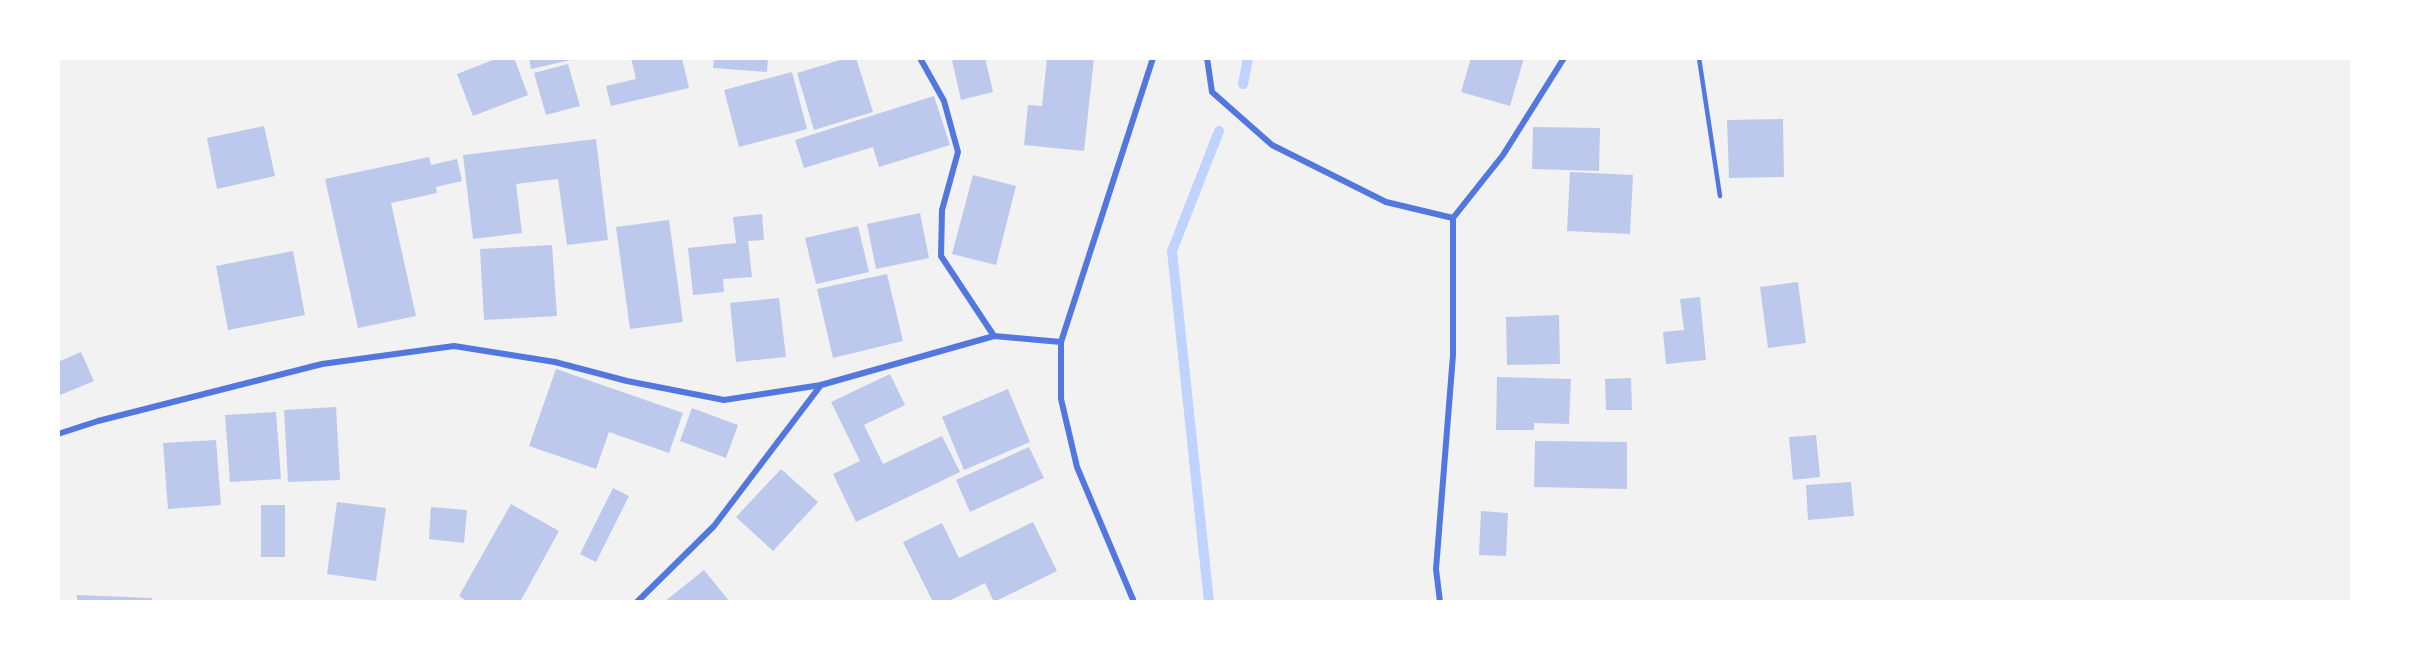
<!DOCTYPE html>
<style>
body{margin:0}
#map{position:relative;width:2410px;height:660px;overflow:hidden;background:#f2f2f2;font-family:Raleway,sans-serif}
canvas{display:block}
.frame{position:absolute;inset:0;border:60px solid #fff;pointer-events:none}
</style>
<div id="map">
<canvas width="2410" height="660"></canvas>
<div class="frame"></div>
</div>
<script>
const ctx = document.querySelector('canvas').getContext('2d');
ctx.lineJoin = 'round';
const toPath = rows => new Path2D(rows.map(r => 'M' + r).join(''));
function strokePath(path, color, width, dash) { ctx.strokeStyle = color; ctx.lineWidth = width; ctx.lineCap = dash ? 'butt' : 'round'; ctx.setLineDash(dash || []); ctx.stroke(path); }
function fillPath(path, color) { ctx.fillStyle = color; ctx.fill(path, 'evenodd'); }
strokePath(toPath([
 [1243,84,1248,58],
 [1209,602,1172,251,1219,131]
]), '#bfd3fe', 10);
fillPath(toPath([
 [498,58,514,58,528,95,473,116,457,74],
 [529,58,575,58,575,59,531,69],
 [631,58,682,58,689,88,611,106,606,86,636,79],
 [714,58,768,58,767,72,713,68],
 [847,58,856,58,873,112,814,130,797,73],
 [956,58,985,58,993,92,961,100,952,60],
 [1047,58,1094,58,1084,151,1024,145,1028,105,1042,106],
 [1471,58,1524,58,1510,106,1461,92],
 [568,64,580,106,546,115,534,73],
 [792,72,807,129,739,147,724,90],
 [934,96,950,145,879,167,873,147,804,168,795,140],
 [1783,119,1784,177,1729,178,1727,120],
 [264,126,275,176,217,189,207,138],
 [1533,127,1600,128,1599,171,1532,169],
 [596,139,608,240,567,245,558,179,516,184,522,233,473,239,463,155],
 [429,157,431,165,457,159,462,181,436,187,437,193,391,203,416,316,358,328,325,179],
 [1570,172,1633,175,1630,234,1567,231],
 [973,175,1016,186,996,265,952,254],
 [920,213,929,258,876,269,867,224],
 [762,214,764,240,748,241,752,277,723,279,724,292,693,295,688,248,736,243,733,217],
 [669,220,683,322,630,329,616,227],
 [858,226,869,272,816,284,805,238],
 [552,245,557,316,484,320,480,249],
 [293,251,305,315,228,330,216,266],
 [887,274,903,341,833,358,817,289],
 [1798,282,1806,343,1768,348,1760,287],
 [1700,297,1706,360,1666,364,1663,332,1684,330,1680,299],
 [779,298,786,357,736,362,730,303],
 [1559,315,1560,364,1507,365,1506,317],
 [81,352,94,381,58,396,58,362],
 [556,369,683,413,669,453,609,432,596,469,529,446],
 [890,374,905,405,864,425,883,464,942,436,960,472,856,522,833,474,860,461,831,402],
 [1497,377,1571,379,1569,424,1534,423,1534,430,1496,430],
 [1631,378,1632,410,1606,410,1605,379],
 [1008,389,1030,442,964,470,942,417],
 [336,407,340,480,288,482,284,410],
 [692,408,738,425,726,458,680,441],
 [276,412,281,479,230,482,225,415],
 [1816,435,1820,477,1793,480,1789,437],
 [216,440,221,505,168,509,163,443],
 [1535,441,1627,442,1627,489,1534,487],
 [1029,447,1044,478,970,512,956,480],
 [781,469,818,502,773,551,736,517],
 [1851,482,1854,516,1808,520,1806,485],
 [613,488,629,496,596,562,580,554],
 [337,502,386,508,376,581,327,574],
 [511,504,559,531,520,602,468,602,459,596],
 [261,505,285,505,285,557,261,557],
 [431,507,467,510,464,543,429,539],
 [1481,511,1508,513,1506,556,1479,555],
 [1033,522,1057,571,994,602,985,583,947,602,933,602,903,542,942,523,959,558],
 [704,570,730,602,664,602],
 [77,595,152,598,152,602,77,602]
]), '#bdc9ec');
strokePath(toPath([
 [1699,58,1720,196]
]), '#5277de', 4.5);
strokePath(toPath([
 [920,58,944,101,958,152,942,210,941,256,994,336],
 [1207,58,1212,92,1272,145,1386,202,1453,218],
 [58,434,98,421,322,364,454,346,555,362,627,381,724,400,821,385,994,336,1061,342],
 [637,602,714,526,821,385],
 [1134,602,1077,467,1061,399,1061,342,1153,58],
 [1440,602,1436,569,1453,355,1453,218,1503,155,1564,58]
]), '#5277de', 6);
</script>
